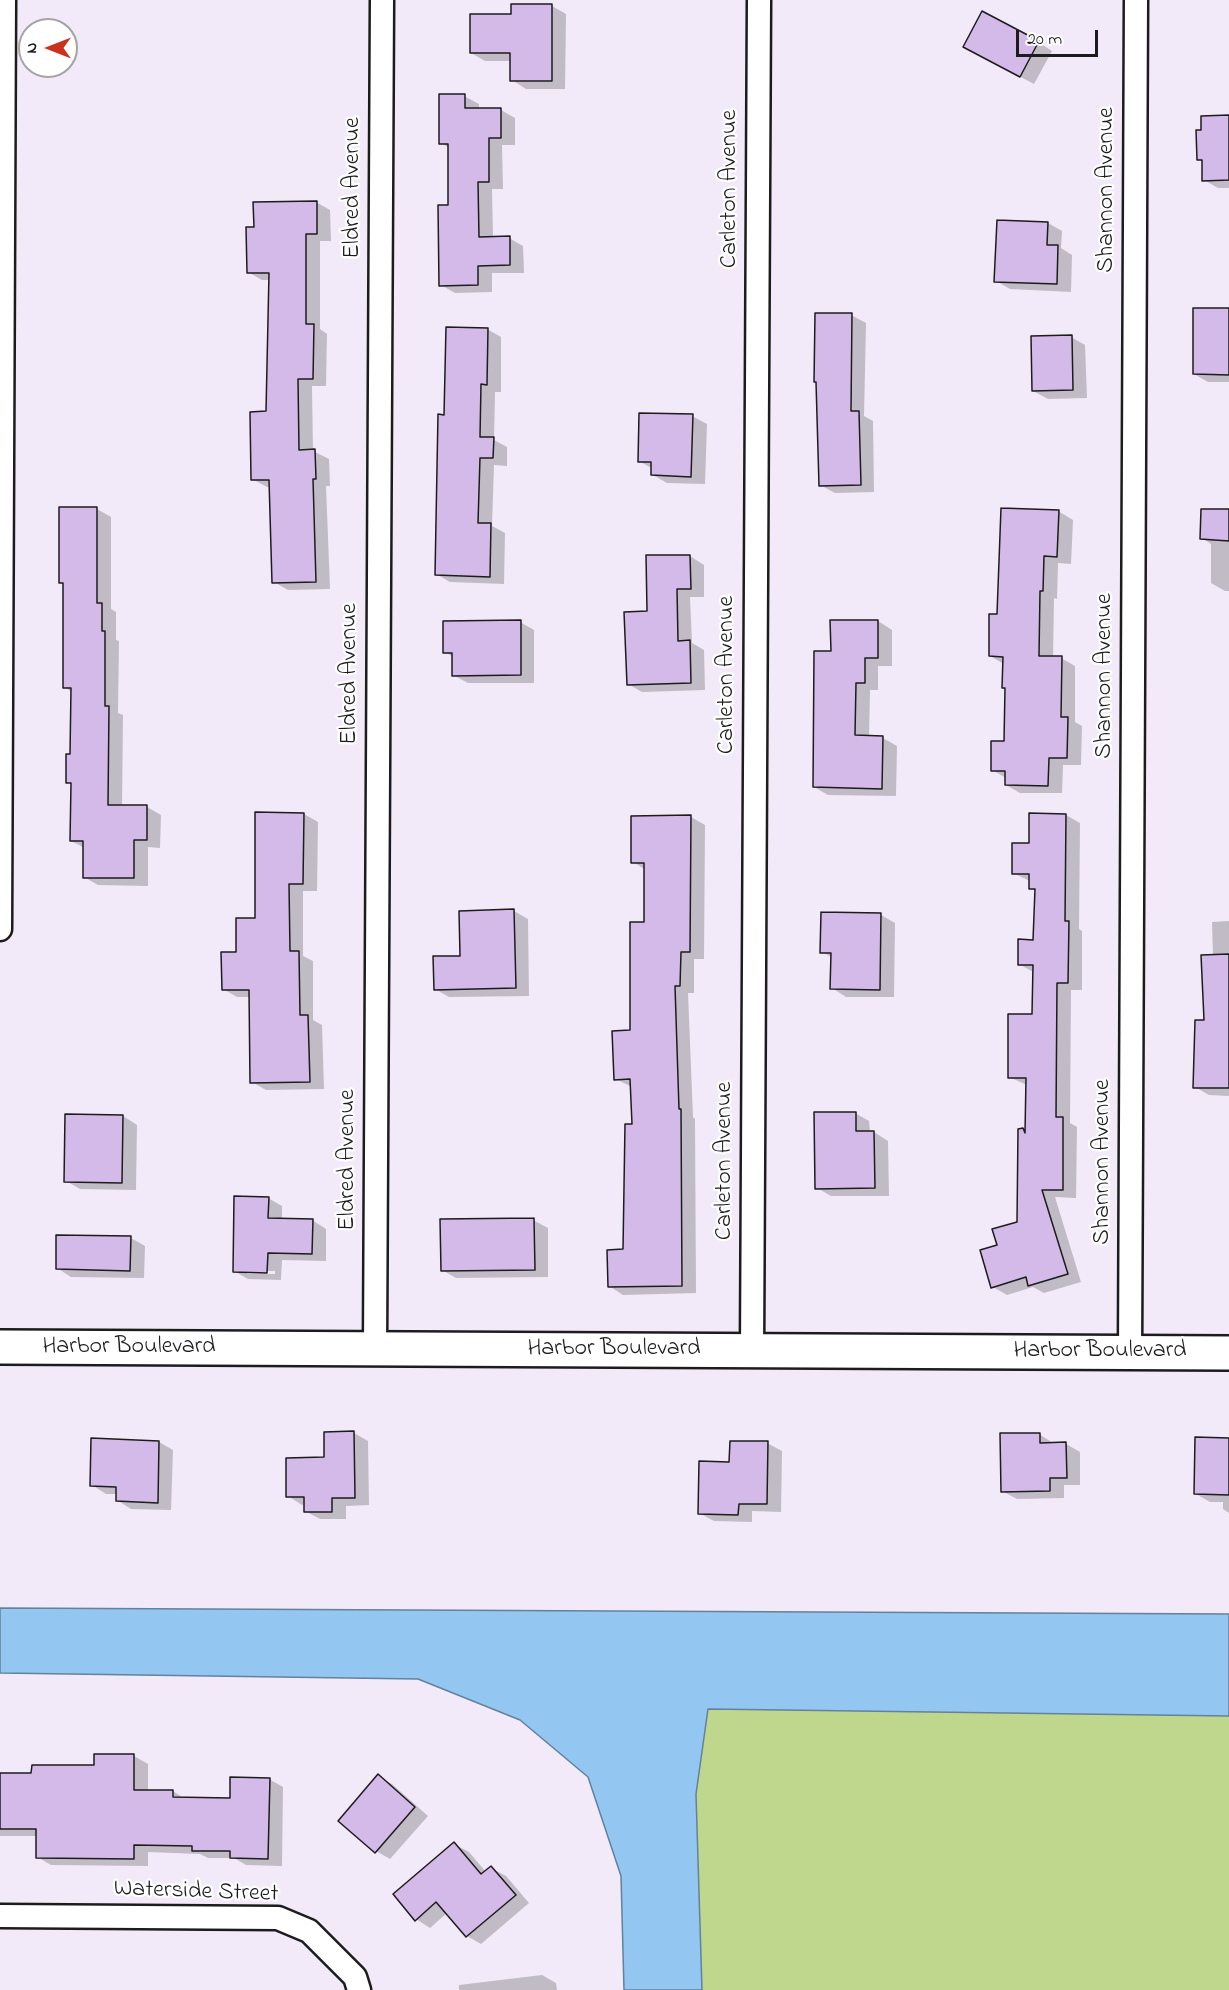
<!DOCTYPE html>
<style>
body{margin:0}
#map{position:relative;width:1229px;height:1990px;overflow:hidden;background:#f2eaf8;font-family:"Indie Flower",sans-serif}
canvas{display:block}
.north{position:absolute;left:18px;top:18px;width:60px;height:60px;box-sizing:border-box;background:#fff;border:2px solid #a4a4a4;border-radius:50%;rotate:270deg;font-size:16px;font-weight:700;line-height:24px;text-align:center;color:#1c1c1c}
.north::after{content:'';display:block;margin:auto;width:21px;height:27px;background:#c8321e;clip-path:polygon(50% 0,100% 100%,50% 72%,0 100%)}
.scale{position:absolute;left:1016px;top:30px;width:82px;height:27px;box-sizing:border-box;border:3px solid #1c1c1c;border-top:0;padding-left:8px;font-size:18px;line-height:21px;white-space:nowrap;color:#1c1c1c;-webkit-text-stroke:4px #fff;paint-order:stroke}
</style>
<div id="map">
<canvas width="1229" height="1990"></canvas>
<div class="north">N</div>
<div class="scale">20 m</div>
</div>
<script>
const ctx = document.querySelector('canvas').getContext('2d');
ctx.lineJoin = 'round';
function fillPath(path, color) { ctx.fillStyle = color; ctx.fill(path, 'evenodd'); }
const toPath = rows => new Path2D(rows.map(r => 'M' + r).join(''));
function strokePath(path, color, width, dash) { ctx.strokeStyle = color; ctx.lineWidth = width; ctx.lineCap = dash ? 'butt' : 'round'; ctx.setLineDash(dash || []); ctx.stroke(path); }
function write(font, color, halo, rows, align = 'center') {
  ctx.font = font + ' "Indie Flower",sans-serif'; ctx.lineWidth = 4.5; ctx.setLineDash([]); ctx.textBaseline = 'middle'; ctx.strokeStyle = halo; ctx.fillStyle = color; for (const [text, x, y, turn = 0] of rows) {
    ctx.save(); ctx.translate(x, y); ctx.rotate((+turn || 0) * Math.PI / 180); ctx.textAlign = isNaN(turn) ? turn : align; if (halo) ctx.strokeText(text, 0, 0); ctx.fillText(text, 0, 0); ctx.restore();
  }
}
fillPath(toPath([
 [708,1708,1229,1716,1229,1990,702,1990,696,1794]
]), '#bfd68d');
const water = toPath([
 [0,1608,1229,1614,1229,1716,708,1709,696,1794,702,1990,624,1990,621,1876,588,1777,520,1720,418,1679,0,1673,0,1608]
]);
fillPath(water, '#93c6f0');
strokePath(water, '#63829b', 1.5);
fillPath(toPath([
 [552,6,566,14,565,89,526,89,512,80,512,61,485,61,471,53,512,16],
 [1038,42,1052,51,1034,84,979,55],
 [464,96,479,104,479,110,501,110,515,118,515,145,502,145,503,189,492,189,493,238,509,238,523,246,524,273,492,273,492,292,455,293,441,285,449,207,449,148,441,143],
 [1229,117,1229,188,1218,188,1204,180,1203,162,1198,159],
 [316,202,330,210,331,241,320,241,320,329,327,334,326,386,312,386,313,451,329,459,330,486,326,486,330,589,288,590,274,582,271,487,267,487,252,479,267,413,270,280,262,280,248,272,255,228],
 [998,221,1048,223,1062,231,1061,248,1072,255,1071,292,1010,289,996,281],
 [1229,310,1229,382,1208,382,1194,374],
 [851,315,866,323,864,416,873,421,874,492,835,493,820,485],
 [487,329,501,337,501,392,495,392,494,440,507,447,507,466,494,465,492,526,505,533,504,584,450,582,436,574,446,416],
 [1071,337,1085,345,1087,398,1048,399,1033,391],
 [692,416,707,424,705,484,667,483,653,475,653,469,639,461],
 [97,509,111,517,111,609,116,612,116,640,119,641,118,713,123,715,122,807,147,807,161,815,160,848,148,847,148,886,98,885,84,877,85,848,71,841,72,785,68,782,71,755,72,692,64,687,65,585,60,582],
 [1058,511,1073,520,1071,564,1058,563,1057,599,1054,598,1053,658,1061,658,1075,666,1075,722,1082,726,1081,765,1063,765,1062,793,1020,793,1006,785,1006,778,992,770,1006,743,1007,688,1004,664,990,656,999,616],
 [1229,511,1229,591,1225,591,1211,583,1211,544,1202,538],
 [690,556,704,565,704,597,690,597,692,643,704,650,705,690,642,692,628,684,648,613],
 [878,621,892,630,892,666,878,666,878,690,870,690,869,737,883,738,897,746,896,796,828,795,814,787,832,653],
 [520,622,534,630,534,683,468,683,453,675,453,657,445,652],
 [304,814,318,822,317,891,303,891,303,956,313,961,313,1020,322,1025,324,1089,266,1090,252,1082,250,997,237,997,223,989,238,953,256,920],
 [1066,815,1080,823,1079,929,1082,931,1082,990,1071,990,1070,1123,1077,1127,1076,1198,1055,1197,1081,1282,1044,1293,1033,1287,1007,1295,993,1287,999,1246,1019,1223,1023,1130,1026,1132,1027,1085,1009,1077,1033,1016,1033,972,1019,964,1035,941,1036,891,1030,888,1030,881,1013,873,1030,845],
 [691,817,705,825,704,959,694,959,694,993,688,993,693,1117,695,1119,696,1293,623,1295,609,1286,624,1251,633,1125,632,1087,616,1079,631,1032,646,923,646,870,633,862],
 [514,911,528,919,529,996,449,997,435,989,461,957],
 [881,915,895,923,894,997,846,997,832,988,833,958,822,952],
 [1229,921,1229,1096,1209,1095,1195,1087,1213,956,1212,922],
 [855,1113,869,1121,870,1132,874,1132,888,1141,889,1196,831,1196,817,1188],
 [123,1116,137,1125,136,1190,80,1189,66,1181],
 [268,1198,282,1206,282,1220,312,1220,326,1229,326,1261,282,1260,281,1280,248,1279,234,1271],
 [247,1271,275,1271,275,1274,247,1274],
 [533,1220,548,1228,548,1277,456,1278,442,1270],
 [131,1238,145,1246,144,1278,71,1277,57,1268],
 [354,1433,368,1441,369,1505,346,1506,346,1519,320,1519,305,1511,305,1504,302,1505,288,1496],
 [1039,1434,1053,1443,1066,1444,1080,1452,1080,1485,1064,1485,1064,1498,1017,1499,1002,1491],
 [1229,1439,1229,1513,1223,1509,1223,1502,1210,1502,1196,1494],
 [93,1440,159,1442,173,1450,171,1510,131,1509,117,1500,117,1494,106,1494,92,1485],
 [767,1443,782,1451,781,1512,752,1511,752,1522,714,1521,699,1513,731,1464],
 [134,1756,148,1764,148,1791,173,1791,185,1799,231,1800,269,1779,283,1787,282,1866,246,1865,234,1858,208,1858,200,1854,148,1852,148,1866,51,1865,37,1857,38,1836,0,1836,0,1774,33,1775,95,1767],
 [378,1776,392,1784,428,1816,390,1859,376,1851],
 [454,1844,469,1852,486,1872,491,1868,506,1876,529,1903,481,1944,467,1936,447,1913,430,1928,416,1919],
 [542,1975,556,1983,557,1990,459,1990,459,1985]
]), '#0003');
const building = toPath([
 [511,4,552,4,552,81,510,81,510,53,470,53,470,14,511,14,511,4],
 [982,11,1039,41,1020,77,963,47,982,11],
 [439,94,465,94,465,108,501,108,501,138,489,138,489,182,478,182,479,237,510,236,510,265,478,266,478,285,439,286,438,205,448,205,448,144,439,144,439,94],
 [1229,115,1229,180,1202,181,1202,160,1197,160,1196,130,1201,130,1201,116,1229,115],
 [317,201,317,234,306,234,306,324,314,324,313,379,298,379,299,450,315,449,316,479,313,479,316,582,272,583,269,480,251,480,250,412,266,411,269,273,247,273,246,227,254,227,253,202,317,201],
 [997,220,1048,222,1047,245,1058,245,1057,284,994,282,997,220],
 [1193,308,1229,308,1229,375,1193,374,1193,308],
 [815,313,852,313,851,411,859,411,861,485,819,486,816,382,814,382,815,313],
 [446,327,488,328,487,385,481,384,480,437,494,437,493,458,480,458,478,523,491,523,490,577,435,575,438,414,444,415,446,327],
 [1072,335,1073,390,1032,391,1031,336,1072,335],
 [639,413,693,414,691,477,651,475,651,462,638,462,639,413],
 [59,507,97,507,97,603,102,603,102,631,105,631,105,706,109,706,108,805,147,805,147,840,134,840,134,878,83,878,83,841,70,841,71,783,66,783,66,754,70,754,71,688,63,688,63,583,59,583,59,507],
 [1001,508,1059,510,1057,557,1044,556,1043,591,1040,591,1039,656,1062,656,1061,717,1068,717,1067,758,1049,758,1048,786,1005,785,1005,771,991,771,991,741,1004,741,1005,688,1002,688,1003,657,989,656,989,614,997,614,1001,508],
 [1201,509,1229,509,1229,541,1200,539,1201,509],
 [646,555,690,555,691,589,677,589,678,641,690,640,691,683,627,685,624,612,647,611,646,555],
 [521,620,521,675,452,676,452,653,443,653,443,621,521,620],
 [830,620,878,620,878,658,865,658,865,683,856,683,855,735,883,736,882,789,813,787,814,651,831,651,830,620],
 [255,812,304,813,303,884,289,884,290,951,299,951,300,1015,308,1015,310,1082,250,1083,249,990,222,990,221,952,236,952,236,918,255,918,255,812],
 [1029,813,1066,814,1065,921,1069,921,1068,983,1057,983,1056,1117,1063,1117,1063,1190,1042,1190,1068,1274,1028,1286,1026,1277,991,1288,980,1250,997,1245,992,1229,1017,1222,1018,1129,1023,1128,1025,1133,1026,1078,1008,1078,1008,1014,1032,1014,1033,965,1018,965,1018,939,1033,940,1035,889,1029,889,1029,874,1012,874,1012,843,1029,843,1029,813],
 [691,815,690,952,681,952,680,986,675,986,679,1109,681,1109,682,1286,608,1287,607,1250,623,1249,625,1124,632,1124,630,1079,614,1080,612,1031,630,1030,630,922,644,922,644,863,631,863,631,816,691,815],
 [514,909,516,988,434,990,433,956,460,956,459,911,514,909],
 [821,912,881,913,880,990,830,989,831,953,820,953,821,912],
 [1229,954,1229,1088,1193,1088,1195,1020,1204,1020,1201,955,1229,954],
 [814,1112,856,1112,856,1131,874,1131,875,1188,815,1189,814,1112],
 [65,1114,123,1115,122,1183,64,1182,65,1114],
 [234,1196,269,1197,268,1218,313,1219,312,1254,268,1253,267,1273,233,1272,234,1196],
 [534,1218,535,1270,441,1271,440,1219,534,1218],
 [56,1235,131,1236,130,1271,56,1269,56,1235],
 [354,1431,355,1498,332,1498,332,1512,304,1512,304,1497,286,1497,286,1458,324,1457,324,1432,354,1431],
 [1000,1433,1040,1433,1040,1443,1066,1442,1067,1478,1050,1478,1050,1491,1001,1492,1000,1433],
 [1195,1437,1229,1438,1229,1495,1194,1494,1195,1437],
 [91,1438,159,1441,158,1503,116,1501,116,1487,90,1486,91,1438],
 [730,1441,768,1441,767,1504,739,1504,738,1515,698,1514,699,1461,729,1462,730,1441],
 [94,1754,134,1754,134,1790,173,1790,173,1797,230,1798,230,1777,270,1778,268,1859,230,1858,230,1851,192,1851,192,1846,134,1845,134,1859,36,1858,36,1829,0,1829,0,1773,31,1773,32,1765,94,1765,94,1754],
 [378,1774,415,1807,375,1853,338,1821,378,1774],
 [454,1842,481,1874,491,1866,516,1895,466,1937,436,1902,415,1921,393,1894,454,1842]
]);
fillPath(building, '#d3bae9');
strokePath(building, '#1c1c1c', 1.5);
const street = toPath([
 [0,929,4,0],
 [375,1349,382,0],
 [752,1351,759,0],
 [1130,1352,1136,0],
 [0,1916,278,1918,309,1931,355,1977,359,1990]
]);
const secondary = toPath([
 [0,1347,1229,1353]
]);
strokePath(street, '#1c1c1c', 27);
strokePath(secondary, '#1c1c1c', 38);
strokePath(street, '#fff', 22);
strokePath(secondary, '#fff', 33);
write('24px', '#1c1c1c', '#fff', [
 ["Eldred Avenue",354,188,-90],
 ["Carleton Avenue",731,189,-90],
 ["Shannon Avenue",1108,190,-90],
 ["Eldred Avenue",351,674,-90],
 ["Carleton Avenue",728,675,-90],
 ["Shannon Avenue",1106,676,-90],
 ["Eldred Avenue",349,1160,-90],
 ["Carleton Avenue",726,1161,-90],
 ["Shannon Avenue",1104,1162,-90],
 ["Harbor Boulevard",129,1348],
 ["Harbor Boulevard",614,1350],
 ["Harbor Boulevard",1100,1352],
 ["Waterside Street",196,1893,2]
]);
</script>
